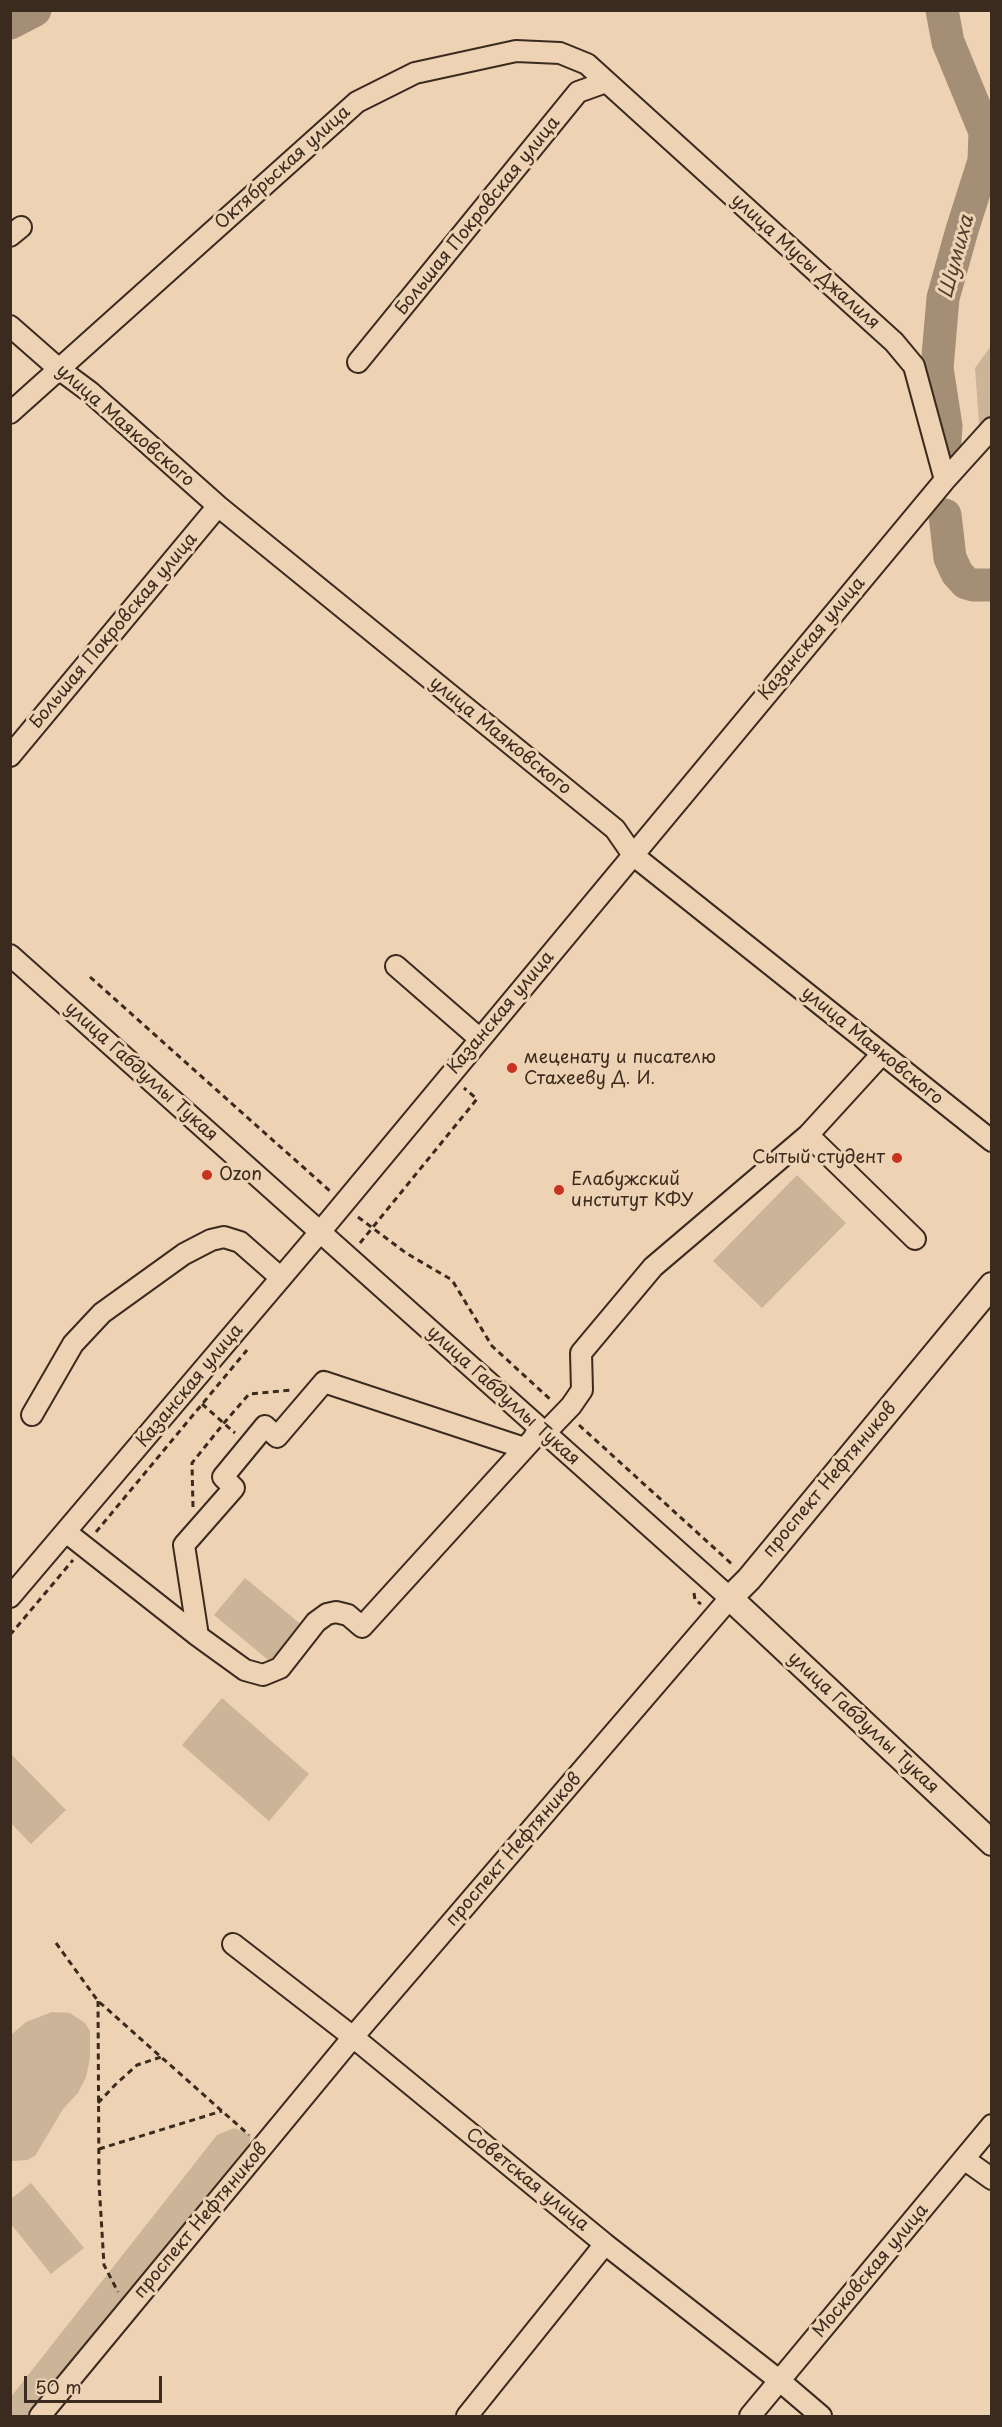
<!DOCTYPE html>
<meta charset="utf-8">
<style>
body{margin:0}
#map{position:relative;width:1002px;height:2427px;overflow:hidden;background:#edd2b4;font-family:"Playpen Sans",sans-serif}
canvas{display:block}
.frame{position:absolute;inset:0;border:12px solid #3b2a1e;pointer-events:none}
.scale{position:absolute;left:24px;top:2376px;width:138px;height:27px;box-sizing:border-box;border:3px solid #3b2a1e;border-top:0;padding-left:8px;font-size:18px;line-height:21px;white-space:nowrap;color:#3b2a1e;-webkit-text-stroke:4px #edd2b4;paint-order:stroke}
</style>
<div id="map">
<canvas width="1002" height="2427"></canvas>
<div class="frame"></div>
<div class="scale">50 m</div>
</div>
<script>
const ctx = document.querySelector('canvas').getContext('2d');
ctx.lineJoin = 'round';
function fillPath(path, color) { ctx.fillStyle = color; ctx.fill(path, 'evenodd'); }
const toPath = rows => new Path2D(rows.map(r => 'M' + r).join(''));
function strokePath(path, color, width, dash) { ctx.strokeStyle = color; ctx.lineWidth = width; ctx.lineCap = dash ? 'butt' : 'round'; ctx.setLineDash(dash || []); ctx.stroke(path); }
function write(font, color, halo, rows, align = 'center') {
  ctx.font = font + ' "Playpen Sans",sans-serif'; ctx.lineWidth = 6; ctx.setLineDash([]); ctx.textBaseline = 'middle'; ctx.strokeStyle = halo; ctx.fillStyle = color; for (const [text, x, y, turn = 0] of rows) {
    ctx.save(); ctx.translate(x, y); ctx.rotate((+turn || 0) * Math.PI / 180); ctx.textAlign = isNaN(turn) ? turn : align; if (halo) ctx.strokeText(text, 0, 0); ctx.fillText(text, 0, 0); ctx.restore();
  }
}
fillPath(toPath([
 [991,346,991,421,980,436,975,368],
 [797,1175,846,1223,762,1308,713,1261],
 [245,1578,303,1626,273,1664,214,1615],
 [222,1698,309,1774,269,1821,182,1745],
 [11,1754,66,1810,31,1844,11,1823],
 [52,2012,70,2013,85,2023,90,2031,90,2059,86,2077,78,2093,63,2109,35,2156,27,2160,11,2161,11,2035,26,2022],
 [234,2128,251,2135,247,2153,32,2416,11,2416,10,2398,217,2135],
 [31,2183,84,2248,51,2274,11,2224,11,2199]
]), '#ccb499');
strokePath(toPath([
 [942,10,948,42,985,132,984,161,962,230,943,298,937,368,946,426,945,441],
 [10,23,35,10],
 [945,515,950,558,957,573,966,583,973,585,992,585]
]), '#a58e76', 33);
const minor = toPath([
 [10,236,21,227],
 [10,326,59,369,90,392,218,506,615,829,633,855,992,1141],
 [358,362,578,92,606,82],
 [10,413,357,102,415,73,516,51,560,53,587,64,894,342,914,366,945,480],
 [10,756,218,506],
 [10,955,730,1598,353,2037,40,2416],
 [396,966,480,1039],
 [808,1135,915,1239],
 [32,1415,73,1344,102,1313,184,1254,211,1240,224,1237,240,1242,281,1278],
 [545,1433,571,1406,582,1390,581,1353,653,1267,808,1135,882,1054],
 [66,1532,198,1636,245,1670,263,1675,280,1668,316,1622,327,1614,336,1612,348,1615,362,1627,533,1439,539,1428],
 [10,1597,320,1232,945,480,992,428],
 [198,1636,184,1545,234,1488,223,1477,265,1426,277,1437,324,1382,524,1448],
 [233,1944,353,2037,605,2244,780,2381,821,2416],
 [964,2159,992,2179],
 [467,2416,605,2244],
 [750,2416,992,2125]
]);
const major = toPath([
 [992,1285,749,1579,730,1598,992,1843]
]);
strokePath(minor, '#3b2a1e', 24);
strokePath(major, '#3b2a1e', 28);
strokePath(toPath([
 [90,977,331,1192],
 [358,1217,406,1253,452,1280,492,1346,552,1401],
 [360,1243,477,1099,464,1088],
 [202,1404,235,1433],
 [579,1425,734,1566],
 [193,1507,192,1463,224,1423,249,1394,292,1390],
 [96,1532,247,1350],
 [694,1593,695,1600,701,1604],
 [10,1635,73,1560],
 [56,1943,98,2001,249,2135],
 [98,2001,99,2183,104,2265,118,2292],
 [98,2103,115,2085,137,2065,161,2057],
 [99,2149,222,2111]
]), '#3b2a1e', 3, [6, 4.5]);
strokePath(minor, '#edd2b4', 20);
strokePath(major, '#edd2b4', 24);
for (const [x, y, r, color] of [
 [512,1068,6,"#c8321e"],
 [897,1158,6,"#c8321e"],
 [207,1175,6,"#c8321e"],
 [559,1190,6,"#c8321e"]
]) { const dot = new Path2D(); dot.arc(x, y, r, 0, 2 * Math.PI); ctx.fillStyle = color; ctx.fill(dot); strokePath(dot, '#edd2b4', 2); }
write('18px', '#3b2a1e', '#edd2b4', [
 ["Октябрьская улица",283,168,-42],
 ["Большая Покровская улица",478,216,-51],
 ["улица Мусы Джалиля",805,262,42],
 ["улица Маяковского",125,426,41],
 ["Большая Покровская улица",114,631,-50],
 ["Казанская улица",812,639,-50],
 ["улица Маяковского",500,736,39],
 ["Казанская улица",501,1013,-50],
 ["улица Маяковского",872,1046,39],
 ["улица Габдуллы Тукая",141,1072,42],
 ["Казанская улица",190,1386,-50],
 ["улица Габдуллы Тукая",503,1396,42],
 ["проспект Нефтяников",830,1480,-50],
 ["улица Габдуллы Тукая",863,1723,43],
 ["проспект Нефтяников",514,1850,-49],
 ["Советская улица",527,2180,39],
 ["проспект Нефтяников",201,2221,-50],
 ["Московская улица",871,2271,-50]
]);
write('18px', '#3b2a1e', '#edd2b4', [
 ["меценату и писателю",524,1058],
 ["Стахееву Д. И.",524,1079],
 ["Сытый студент",885,1158,"right"],
 ["Ozon",219,1175],
 ["Елабужский",571,1180],
 ["институт КФУ",571,1201]
], 'left');
write('italic 20px', '#503e30', '#edd2b4', [
 ["Шумиха",957,257,-75]
]);
</script>
